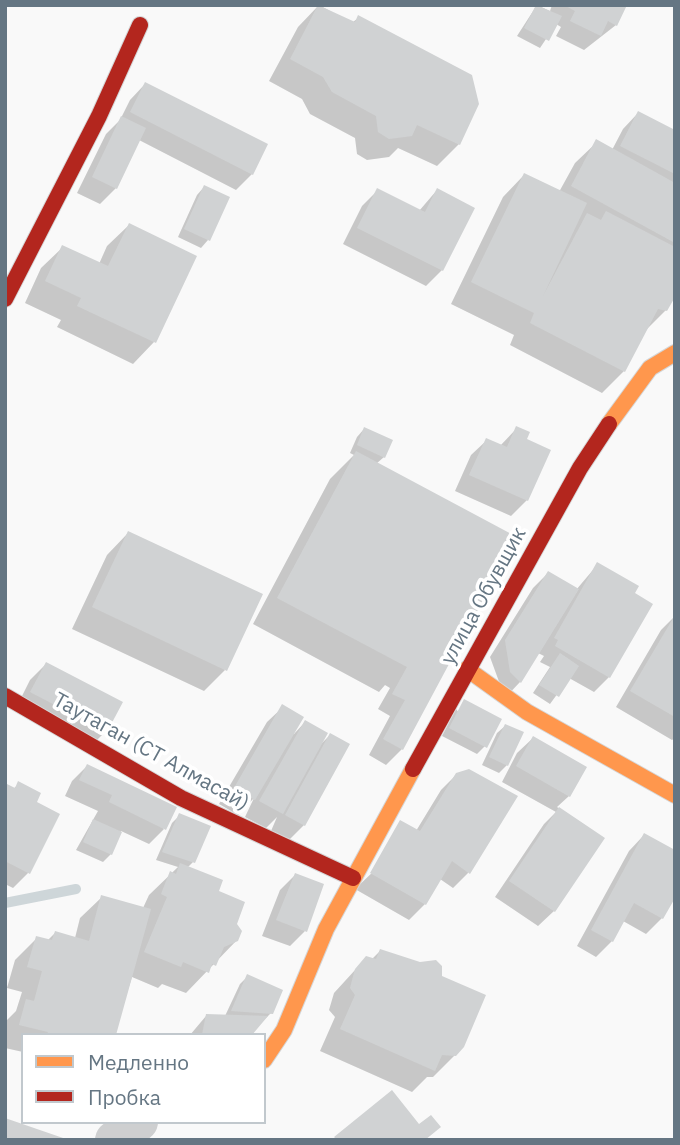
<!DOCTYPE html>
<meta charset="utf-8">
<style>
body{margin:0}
#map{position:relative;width:680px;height:1145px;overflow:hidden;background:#f9f9f9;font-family:"IBM Plex Sans",sans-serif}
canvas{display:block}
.frame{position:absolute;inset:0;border:7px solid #657683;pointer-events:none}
.legend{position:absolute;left:21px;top:1033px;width:245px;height:91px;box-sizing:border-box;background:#fff;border:2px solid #c1c8cd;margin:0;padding:9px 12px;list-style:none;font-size:21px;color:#657683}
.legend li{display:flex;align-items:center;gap:14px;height:35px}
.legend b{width:35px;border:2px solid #c1c8cd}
</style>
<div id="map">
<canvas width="680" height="1145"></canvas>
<div class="frame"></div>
<ul class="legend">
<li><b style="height:9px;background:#ff974d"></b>Медленно</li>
<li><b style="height:9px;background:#b3261e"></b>Пробка</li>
</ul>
</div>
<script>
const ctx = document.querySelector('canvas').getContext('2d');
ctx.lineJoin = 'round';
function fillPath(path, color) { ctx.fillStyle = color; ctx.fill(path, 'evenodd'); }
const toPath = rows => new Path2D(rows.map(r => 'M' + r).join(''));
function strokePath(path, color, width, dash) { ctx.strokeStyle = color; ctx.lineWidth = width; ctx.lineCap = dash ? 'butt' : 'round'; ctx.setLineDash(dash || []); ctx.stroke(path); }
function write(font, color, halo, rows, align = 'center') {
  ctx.font = font + ' "IBM Plex Sans",sans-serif'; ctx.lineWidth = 7; ctx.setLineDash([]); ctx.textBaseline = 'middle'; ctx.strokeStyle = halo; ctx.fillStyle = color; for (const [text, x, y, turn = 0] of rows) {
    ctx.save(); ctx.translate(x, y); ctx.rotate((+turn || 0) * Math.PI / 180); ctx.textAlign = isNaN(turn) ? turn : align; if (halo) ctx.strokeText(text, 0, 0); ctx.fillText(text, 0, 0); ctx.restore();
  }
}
fillPath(toPath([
 [319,5,352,23,359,17,477,104,459,144,437,166,398,148,389,157,367,160,357,154,355,138,310,114,302,99,269,81,298,27],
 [537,5,550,11,552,5,625,5,616,25,584,50,556,36,561,27,556,24,540,48,517,36],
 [145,84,252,174,236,190,139,140,116,188,100,204,77,193,106,134,120,120,130,100],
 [638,113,675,132,675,293,666,310,644,332,624,371,602,393,510,345,514,335,451,304,503,197,524,175,559,192,575,163,597,142,612,150,623,129],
 [204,187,208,240,201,248,178,237,197,195],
 [378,190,419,211,437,190,442,270,426,286,343,244,362,206],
 [129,225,154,342,133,364,57,327,61,320,25,303,41,268,63,247,99,264,107,246],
 [517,428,525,439,527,500,511,516,455,491,471,455,487,440,500,446],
 [364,429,384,457,376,464,515,538,402,749,386,765,369,755,390,716,378,709,390,688,385,685,379,692,253,624,330,479,354,455,350,453,357,437],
 [128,533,225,670,204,691,72,629,107,555],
 [598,564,633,594,609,677,594,692,569,678,550,704,533,693,550,667,540,662,544,656,538,653,520,682,505,698,490,657,533,588,548,573,576,590],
 [675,616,675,738,672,740,616,707,661,630],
 [46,664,106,731,90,747,16,708,30,680],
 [283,707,294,734,305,722,320,745,330,735,304,825,288,841,271,831,277,817,266,828,245,817,254,798,238,815,219,804,267,722],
 [456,709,485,746,477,754,442,736],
 [505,726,507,765,499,773,482,765,497,733],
 [533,738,569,796,557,807,603,839,554,911,538,926,495,897,544,824,556,812,502,782,517,753],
 [87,766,164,829,149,844,121,831,111,854,103,862,76,850,98,811,65,796,72,781],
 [457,774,468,873,453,888,440,879,425,904,409,920,355,889,416,831,441,790],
 [19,784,34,802,28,873,13,888,5,884,5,785,13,789],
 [180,815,193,862,187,868,235,924,237,940,186,993,162,984,158,988,132,977,114,1035,23,1035,23,1052,5,1048,5,1022,16,1011,22,992,7,988,15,960,37,938,47,941,55,933,75,938,80,918,102,897,143,908,149,895,178,867,156,860,172,823],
 [644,835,662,918,646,934,623,921,612,941,596,957,577,946,629,851],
 [295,875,305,931,290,946,262,936,280,890],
 [380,951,441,977,455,1055,433,1077,427,1077,412,1092,320,1051,335,1017,329,1010,334,993,366,958,371,960],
 [247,977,271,1013,249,1035,190,1035,206,1016,225,1016,240,984]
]), '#0003');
strokePath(toPath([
 [5,903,76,889]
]), '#ced6d9', 10);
fillPath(toPath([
 [318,5,355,22,358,15,472,75,479,104,460,145,417,125,412,136,389,139,378,132,376,116,332,92,323,77,290,59],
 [536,5,562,16,549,41,524,28],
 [564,5,627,5,617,26,608,21,601,36,570,21,575,11],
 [145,82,268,144,253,175,130,112],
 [638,111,675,130,675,174,620,146],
 [121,116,146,128,117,189,92,177],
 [596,139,675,183,675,243,571,186],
 [524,173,587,203,543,296,587,213,601,220,606,211,675,247,675,297,667,311,658,309,625,372,530,323,534,313,471,282],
 [204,185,230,197,210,241,184,229],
 [377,188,425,212,437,188,475,208,443,271,357,228],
 [129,223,197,256,156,343,77,306,81,298,45,281,62,245,108,266],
 [516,426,530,432,527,439,551,450,528,501,469,475,486,438,507,447],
 [364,427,393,440,385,458,357,445],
 [356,451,517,537,403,750,383,739,405,700,392,694,407,667,277,598],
 [128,531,263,594,227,671,92,607],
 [597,562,639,586,635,593,653,604,610,678,555,646,558,640,554,638],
 [548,571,579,589,521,683,510,672,505,640],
 [675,615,675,717,630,691],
 [560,653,579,666,559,697,539,685],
 [46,662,123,702,107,732,30,692],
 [464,699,502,719,487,748,449,728],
 [282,704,304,717,255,800,234,788],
 [305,720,328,733,283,814,259,801],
 [505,724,524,732,508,766,489,757],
 [330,733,350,744,305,826,285,815],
 [533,736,587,767,570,797,516,766],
 [87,764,177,807,166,830,109,802,112,795,79,780],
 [469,769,518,796,470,874,452,861,426,905,370,873,400,820,420,831,456,773],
 [18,781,41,793,37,802,60,814,30,874,5,861,5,783,15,788],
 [559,807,605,838,555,912,509,881],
 [179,813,211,826,195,863,162,852],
 [93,819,122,832,112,855,83,842],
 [644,833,675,850,675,898,663,919,634,903,613,942,591,930],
 [180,863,223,880,219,891,245,902,237,924,242,931,238,941,224,947,216,966,212,964,209,973,183,962,181,967,144,952,167,897,161,894,170,871,176,874],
 [295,873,324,884,307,932,276,920],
 [101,895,151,909,116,1035,47,1035,48,1032,19,1025,26,999,34,1001,42,971,27,967,36,936,52,940,55,931,89,941],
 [380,949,420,962,436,960,442,966,442,976,486,995,464,1047,456,1056,442,1055,435,1071,340,1029,355,995,350,988,355,969,366,956,376,959],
 [247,974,283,990,273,1014,231,1011],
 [206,1014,268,1016,252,1035,202,1035],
 [392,1090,419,1124,431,1115,441,1127,425,1140,337,1140,334,1137],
 [5,1118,66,1139,66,1140,5,1140]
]), '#d0d2d3');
const slow = toPath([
 [609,424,650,368,675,353],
 [467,669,527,712,675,795],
 [264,1060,284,1030,326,929,413,769]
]);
const jam = toPath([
 [5,299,99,116,140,25],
 [5,696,181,798,353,878],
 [413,769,580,468,609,424]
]);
strokePath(slow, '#d5d6d7', 18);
strokePath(jam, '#d5d6d7', 18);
strokePath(toPath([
 [114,1140,139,1122]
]), '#cecfd0', 38);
strokePath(slow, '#ff974d', 16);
strokePath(jam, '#b3261e', 16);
write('21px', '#657683', '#fff', [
 ["улица Обувщик",484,596,-61],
 ["Таутаган (СТ Алмасай)",151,752,29]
]);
</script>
